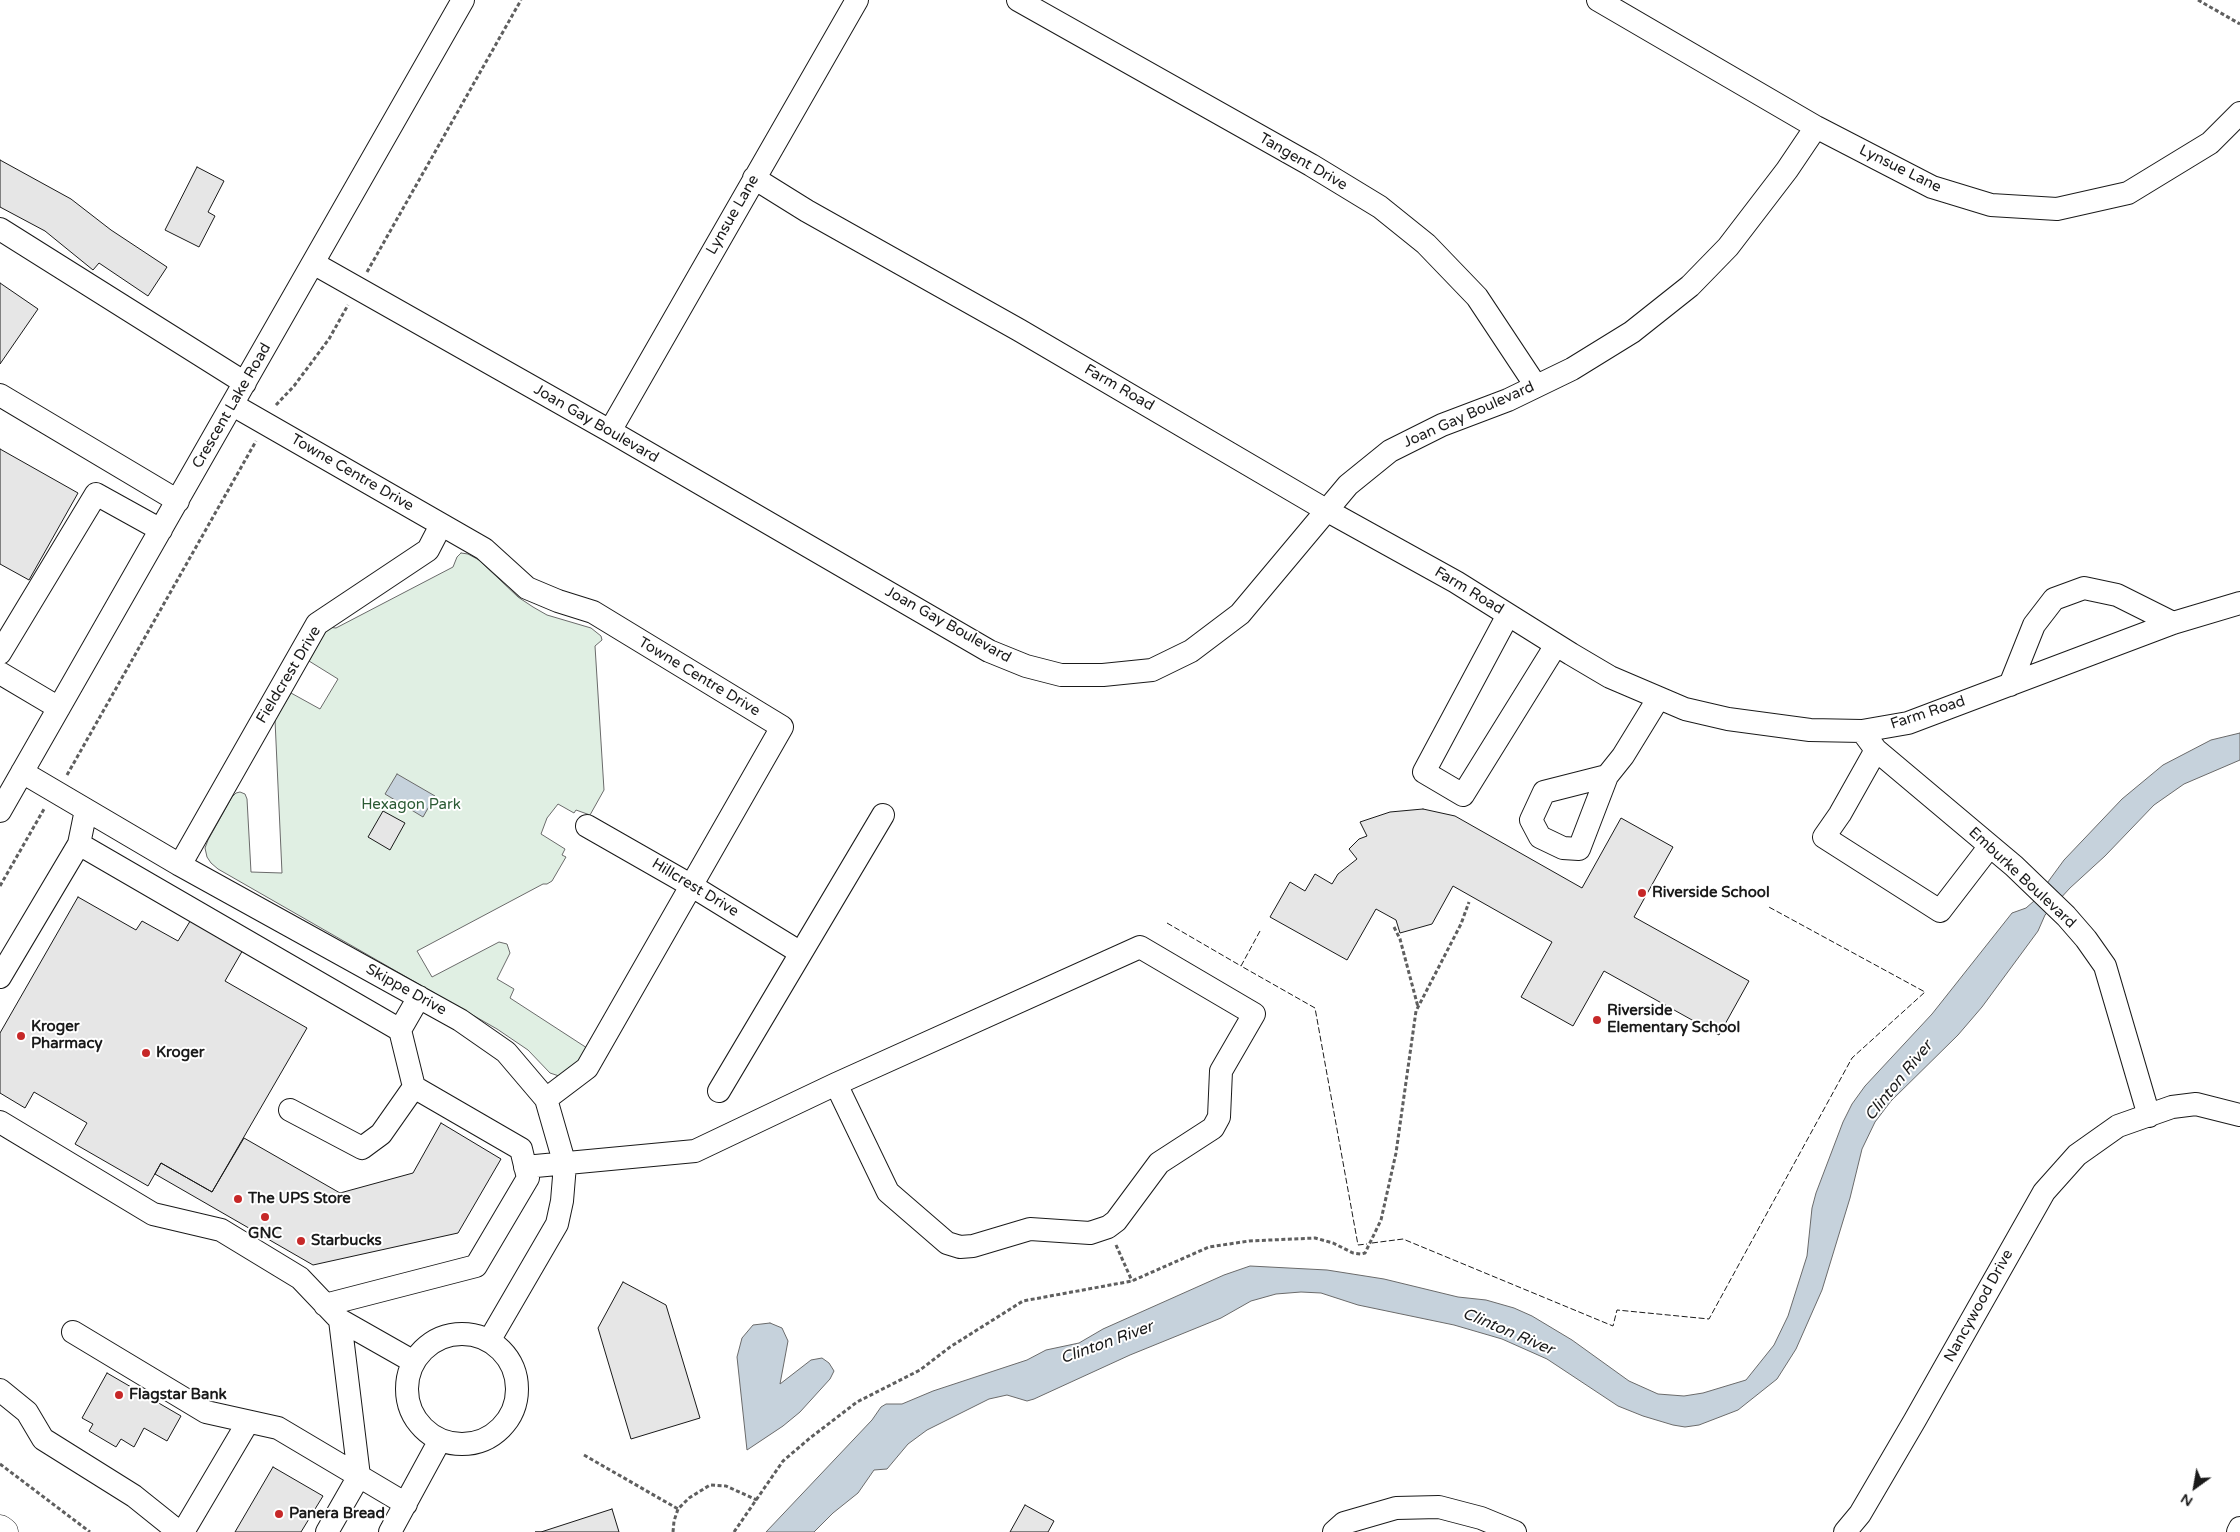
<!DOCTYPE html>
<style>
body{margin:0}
#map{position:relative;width:2240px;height:1532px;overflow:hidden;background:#fff;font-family:"Varela Round",sans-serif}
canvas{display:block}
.north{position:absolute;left:2170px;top:1462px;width:50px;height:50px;-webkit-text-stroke:4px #fff;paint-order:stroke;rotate:212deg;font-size:14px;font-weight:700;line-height:20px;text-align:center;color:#1a1a1a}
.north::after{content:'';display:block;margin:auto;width:18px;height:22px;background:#1a1a1a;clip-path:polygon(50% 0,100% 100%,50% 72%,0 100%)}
</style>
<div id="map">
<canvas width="2240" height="1532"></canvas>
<div class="north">N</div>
</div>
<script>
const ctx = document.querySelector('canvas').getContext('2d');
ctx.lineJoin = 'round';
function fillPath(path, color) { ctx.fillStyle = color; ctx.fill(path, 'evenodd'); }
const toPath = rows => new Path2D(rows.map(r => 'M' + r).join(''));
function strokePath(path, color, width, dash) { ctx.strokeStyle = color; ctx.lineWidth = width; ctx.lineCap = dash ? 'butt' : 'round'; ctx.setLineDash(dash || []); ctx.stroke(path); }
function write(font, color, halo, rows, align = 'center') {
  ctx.font = font + ' "Varela Round",sans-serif'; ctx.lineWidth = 4; ctx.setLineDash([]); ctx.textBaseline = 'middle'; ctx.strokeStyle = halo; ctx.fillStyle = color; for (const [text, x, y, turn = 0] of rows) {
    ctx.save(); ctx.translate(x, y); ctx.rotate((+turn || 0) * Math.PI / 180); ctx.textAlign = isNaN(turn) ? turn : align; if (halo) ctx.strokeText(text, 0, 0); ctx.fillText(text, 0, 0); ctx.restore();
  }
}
const green = toPath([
 [461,553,468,554,479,560,518,597,533,607,547,615,591,628,601,636,602,640,595,646,604,790,590,815,576,810,574,813,558,804,547,818,541,834,565,849,562,855,566,857,552,881,547,884,543,884,417,951,432,977,499,942,507,944,510,953,497,979,514,989,510,998,587,1048,578,1062,562,1077,550,1073,528,1050,497,1029,218,869,211,863,207,857,205,848,208,840,232,797,236,793,240,792,245,794,247,799,251,872,282,873,275,720,291,693,320,709,338,679,309,661,328,627,336,628,453,567,457,557,461,553]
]);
fillPath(green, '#e0efe3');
strokePath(green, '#6a6a6a', 1);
const water = toPath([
 [2240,733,2240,760,2184,784,2154,805,2105,856,2070,888,2045,915,2038,931,1982,1007,1958,1035,1891,1101,1875,1122,1862,1149,1850,1198,1822,1290,1796,1349,1777,1379,1738,1410,1699,1425,1685,1427,1673,1425,1643,1416,1618,1406,1547,1359,1502,1339,1454,1325,1358,1305,1321,1293,1301,1292,1276,1294,1251,1301,1221,1318,1130,1355,1034,1399,1027,1401,1007,1395,989,1399,927,1430,908,1444,887,1469,874,1470,858,1493,833,1513,814,1532,766,1532,872,1420,881,1407,886,1404,902,1404,933,1391,1027,1360,1046,1350,1079,1343,1103,1329,1224,1275,1250,1266,1327,1270,1384,1279,1458,1297,1486,1300,1514,1308,1532,1316,1572,1340,1629,1381,1658,1394,1684,1396,1703,1393,1746,1380,1774,1345,1788,1316,1807,1256,1812,1208,1816,1193,1843,1122,1852,1104,1865,1086,1932,1014,2012,913,2026,908,2034,901,2064,860,2122,799,2163,765,2211,740,2240,733],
 [397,774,435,796,423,817,385,794,397,774],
 [770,1323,782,1328,788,1341,780,1384,811,1360,822,1358,829,1363,834,1371,830,1379,800,1412,783,1426,747,1450,737,1357,742,1338,753,1325,770,1323]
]);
fillPath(water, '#c6d2dc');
strokePath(water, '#6a6a6a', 1);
const building = toPath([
 [0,160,71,199,111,230,167,267,148,296,99,263,93,270,45,231,0,207,0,160],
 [197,167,224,181,208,212,215,216,199,247,165,230,197,167],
 [0,283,38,309,0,364,0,283],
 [0,449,78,493,29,580,0,564,0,449],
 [1423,809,1455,816,1582,888,1621,818,1673,847,1634,917,1749,981,1719,1035,1604,971,1573,1026,1521,997,1552,942,1453,886,1432,924,1400,933,1396,920,1376,909,1347,960,1270,917,1290,882,1305,891,1315,874,1332,884,1338,874,1357,859,1349,849,1359,839,1367,836,1360,822,1390,812,1423,809],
 [383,811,405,823,390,850,368,837,383,811],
 [78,897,136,930,142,921,178,941,192,918,244,948,225,981,307,1028,212,1192,161,1163,148,1186,75,1144,87,1123,34,1092,25,1108,0,1093,0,1033,78,897],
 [441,1123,501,1159,458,1233,313,1265,155,1174,161,1163,212,1192,244,1138,340,1193,413,1173,441,1123],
 [623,1282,666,1305,700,1418,631,1439,598,1328,623,1282],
 [107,1373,181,1416,167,1441,144,1428,134,1447,121,1439,116,1447,89,1431,93,1424,82,1418,107,1373],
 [273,1467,323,1496,301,1532,235,1532,273,1467],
 [1025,1505,1054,1521,1048,1532,1010,1532,1025,1505],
 [612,1509,619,1532,535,1532,541,1532,612,1509]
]);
fillPath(building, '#e6e6e6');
strokePath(building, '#1a1a1a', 1);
const minor = toPath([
 [1018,0,1311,165,1380,207,1426,244,1477,297,1536,386],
 [1598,0,1816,127,1932,187,1991,205,2057,209,2128,193,2210,143,2240,113],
 [754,178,807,211,1019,330,1326,510,1456,582,1571,654,1610,677,1685,709,1728,719,1810,730,1862,731,1908,723,2173,623,2240,603],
 [0,229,245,383],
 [313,263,610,431,989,651,1026,666,1061,675,1103,675,1152,670,1191,651,1240,614,1348,485,1390,451,1442,425,1508,400,1572,369,1632,332,1690,286,1728,247,1787,170,1816,127],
 [0,395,178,501],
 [233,405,484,549,527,588,558,601,593,612,782,727,587,1068,546,1099],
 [610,431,857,0],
 [1508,615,1424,772,1463,795,1556,645],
 [0,653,96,494,161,530],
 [0,673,59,708],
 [2010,685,2034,625,2054,599,2084,588,2117,595,2173,623],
 [1862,731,1876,750,2014,866,2066,916,2086,939,2105,966,2149,1116],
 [1876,750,1840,814,1824,837,1940,911,1990,846],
 [22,772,180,865,460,1020,506,1052,546,1099,565,1165,562,1201,557,1224,489,1341],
 [1607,776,1544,792,1531,820,1540,837,1563,848,1579,849,1607,776,1623,756,1658,699],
 [0,811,463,0],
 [587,826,692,886,801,953],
 [79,844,400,1030,414,1087,521,1149,528,1178,476,1266,325,1305],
 [180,865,317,624,428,550,441,525],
 [0,977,79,844,86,810],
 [400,1030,419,997],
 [719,1091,883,815],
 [290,1110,362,1148,381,1134,414,1087],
 [0,1122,153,1214,221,1230,300,1278,340,1320,414,1362],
 [525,1167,695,1151,836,1084,1140,947,1254,1014,1221,1071,1219,1117,1213,1128,1159,1163,1116,1221,1108,1227,1090,1233,1030,1229,973,1246,960,1247,947,1243,888,1192,836,1084],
 [73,1332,206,1412,278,1428,406,1504],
 '407 1389a55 55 0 1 1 110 0a55 55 0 1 1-110 0Z',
 [0,1390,27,1412,43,1439,134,1496,179,1532],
 [183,1532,248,1422],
 [327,1532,359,1476,340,1320],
 [390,1532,440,1440],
 [1334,1532,1344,1523,1396,1508,1439,1507,1481,1518,1515,1532],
 [1845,1532,1860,1514,1915,1420,2044,1192,2077,1155,2118,1126,2172,1107,2196,1104,2240,1115],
 [2238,1532,2240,1528]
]);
const highway = toPath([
 [0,1529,4,1532]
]);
strokePath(minor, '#1a1a1a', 24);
strokePath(highway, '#1a1a1a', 29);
strokePath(toPath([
 [2198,0,2240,24],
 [367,272,521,0],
 [276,405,294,386,329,339,348,305],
 [67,775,256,441],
 [0,886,44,809],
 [1394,927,1400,939,1418,1007],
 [1116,1245,1132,1281],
 [584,1455,678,1509],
 [0,1464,90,1532],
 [673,1532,674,1521,678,1509,689,1498,710,1485,726,1486,757,1500],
 [734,1532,783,1461,810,1438,857,1402,920,1370,950,1347,1023,1301,1132,1281,1209,1247,1249,1241,1315,1238,1333,1243,1353,1253,1361,1254,1365,1253,1381,1220,1396,1153,1416,1011,1461,924,1469,902]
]), '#5f5f5f', 3, [4, 2.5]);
strokePath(minor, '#fff', 22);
strokePath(highway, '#fff', 28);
strokePath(toPath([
 [1167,923,1241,966],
 [1260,931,1241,966,1315,1008,1358,1245,1367,1244],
 [1372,1243,1403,1239,1613,1326,1617,1310,1709,1319,1852,1058,1925,992,1767,906]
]), '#1a1a1a', 1, [6, 2.5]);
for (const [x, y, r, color] of [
 [1642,893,5,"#c62828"],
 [1597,1020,5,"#c62828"],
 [21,1036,5,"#c62828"],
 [146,1053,5,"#c62828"],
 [238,1199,5,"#c62828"],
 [265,1217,5,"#c62828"],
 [301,1241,5,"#c62828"],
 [119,1395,5,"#c62828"],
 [279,1514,5,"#c62828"]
]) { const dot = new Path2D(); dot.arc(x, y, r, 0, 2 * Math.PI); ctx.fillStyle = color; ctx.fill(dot); strokePath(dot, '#fff', 2); }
write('15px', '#1a1a1a', '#fff', [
 ["Tangent Drive",1303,162,30],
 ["Lynsue Lane",1900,169,26],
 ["Lynsue Lane",733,215,-60],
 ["Farm Road",1119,388,30],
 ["Crescent Lake Road",232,406,-60],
 ["Joan Gay Boulevard",1469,415,-24],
 ["Joan Gay Boulevard",596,424,30],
 ["Towne Centre Drive",352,473,30],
 ["Farm Road",1469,591,31],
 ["Joan Gay Boulevard",948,625,29],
 ["Fieldcrest Drive",289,675,-59],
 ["Towne Centre Drive",699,677,31],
 ["Farm Road",1928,713,-18],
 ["Emburke Boulevard",2022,878,43],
 ["Hillcrest Drive",695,888,31],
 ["Skippe Drive",406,990,29],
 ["Nancywood Drive",1979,1306,-61]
]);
write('15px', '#2b5a34', '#fff', [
 ["Hexagon Park",411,805]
]);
write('bold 15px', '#1a1a1a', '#fff', [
 ["Riverside School",1652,893],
 ["Riverside",1607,1011],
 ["Elementary School",1607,1028],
 ["Kroger",31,1027],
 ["Pharmacy",31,1044],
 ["Kroger",156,1053],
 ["The UPS Store",248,1199],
 ["GNC",265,1234,"center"],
 ["Starbucks",311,1241],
 ["Flagstar Bank",129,1395],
 ["Panera Bread",289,1514]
], 'left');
write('italic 16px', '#1a1a1a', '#fff', [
 ["Clinton River",1899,1081,-51],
 ["Clinton River",1508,1332,23],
 ["Clinton River",1107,1343,-20]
]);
</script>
